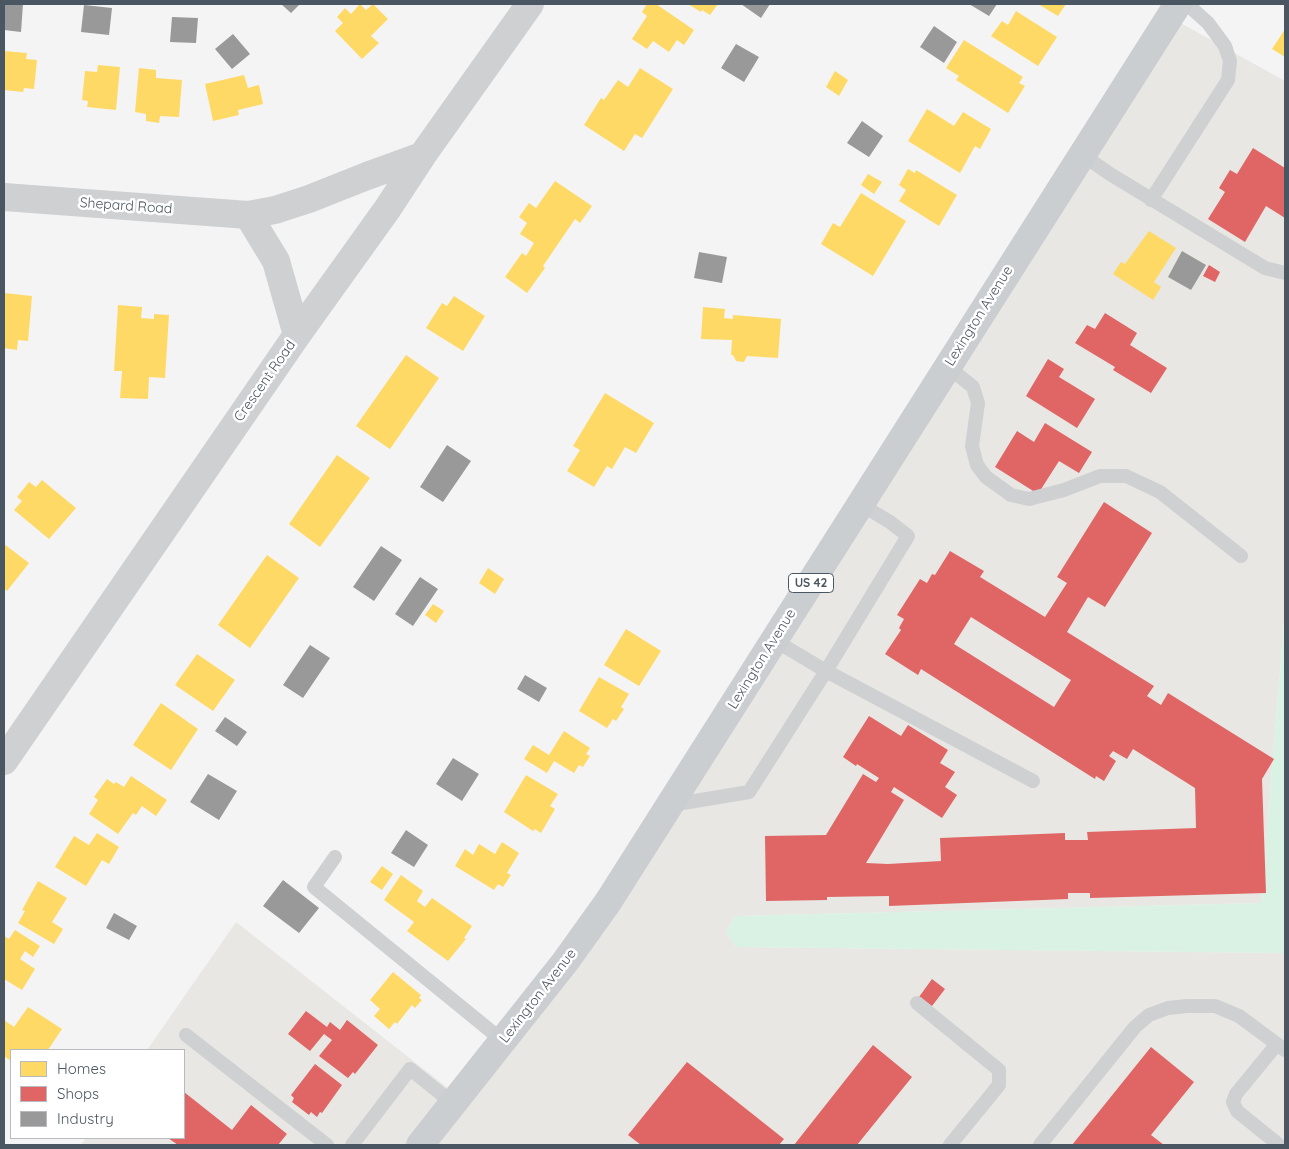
<!DOCTYPE html>
<style>
body{margin:0}
#map{position:relative;width:1289px;height:1149px;overflow:hidden;background:#f4f4f4;font-family:Quicksand,sans-serif}
canvas{display:block}
.frame{position:absolute;inset:0;border:5px solid #4a5661;pointer-events:none}
.legend{position:absolute;left:10px;top:1049px;width:175px;height:90px;box-sizing:border-box;background:#fff;border:1px solid #b7bbc0;margin:0;padding:6px 9px;list-style:none;font-size:15px;color:#4a5661}
.legend li{display:flex;align-items:center;gap:10px;height:25px}
.legend b{width:25px;border:1px solid #b7bbc0}
</style>
<div id="map">
<canvas width="1289" height="1149"></canvas>
<div class="frame"></div>
<ul class="legend">
<li><b style="height:14px;background:#ffd966"></b>Homes</li>
<li><b style="height:14px;background:#e06666"></b>Shops</li>
<li><b style="height:14px;background:#999"></b>Industry</li>
</ul>
</div>
<script>
const ctx = document.querySelector('canvas').getContext('2d');
ctx.lineJoin = 'round';
function fillPath(path, color) { ctx.fillStyle = color; ctx.fill(path, 'evenodd'); }
const toPath = rows => new Path2D(rows.map(r => 'M' + r).join(''));
function strokePath(path, color, width, dash) { ctx.strokeStyle = color; ctx.lineWidth = width; ctx.lineCap = dash ? 'butt' : 'round'; ctx.setLineDash(dash || []); ctx.stroke(path); }
function write(font, color, halo, rows, align = 'center') {
  ctx.font = font + ' Quicksand,sans-serif'; ctx.lineWidth = 5; ctx.setLineDash([]); ctx.textBaseline = 'middle'; ctx.strokeStyle = halo; ctx.fillStyle = color; for (const [text, x, y, turn = 0] of rows) {
    ctx.save(); ctx.translate(x, y); ctx.rotate((+turn || 0) * Math.PI / 180); ctx.textAlign = isNaN(turn) ? turn : align; if (halo) ctx.strokeText(text, 0, 0); ctx.fillText(text, 0, 0); ctx.restore();
  }
}
fillPath(toPath([
 [1168,16,1285,81,1285,610,1261,903,735,916,726,932,736,947,1285,953,1285,1145,81,1145,86,1138,184,1138,184,1050,147,1050,236,922,458,1096,503,1041]
]), '#e8e7e3');
fillPath(toPath([
 [1285,611,1285,953,736,947,726,932,735,916,1261,903]
]), '#d9f2e3');
fillPath(toPath([
 [360,4,366,10,373,4,388,19,371,36,379,43,362,59,335,31,343,23,337,17,345,8,351,14],
 [647,4,656,4,694,30,684,45,677,40,669,52,653,41,647,49,632,39,647,16,642,12],
 [688,4,718,4,710,15,702,10,701,12],
 [1038,4,1066,4,1058,16],
 [1016,11,1057,37,1038,66,991,36,1002,21,1008,25],
 [1285,29,1285,57,1272,49],
 [964,40,1023,77,1019,83,1025,86,1008,113,956,80,959,76,946,68],
 [4,51,27,53,26,59,37,60,34,89,24,88,23,92,4,90],
 [98,65,120,67,116,110,87,107,88,101,82,100,85,71,97,72],
 [139,68,156,70,156,78,182,80,179,117,160,116,159,123,146,121,146,114,135,112],
 [640,68,673,89,642,138,635,134,624,151,584,125,601,98,604,100,618,80,628,87],
 [835,71,848,80,839,96,826,87],
 [244,75,248,88,259,85,263,104,238,110,239,115,213,121,205,84],
 [927,109,954,126,963,112,991,129,980,149,975,146,960,173,908,141],
 [908,169,915,173,916,170,957,195,939,226,899,201,906,190,899,185],
 [868,174,882,182,874,194,861,185],
 [555,181,592,206,580,223,575,219,543,266,545,268,527,293,505,277,522,253,526,256,534,243,520,234,527,223,519,217,529,203,536,208],
 [861,193,906,221,873,276,821,244,833,223,840,227],
 [1149,231,1176,248,1154,282,1161,287,1153,300,1113,274,1121,262,1125,264],
 [4,293,32,296,28,341,18,340,17,350,4,348],
 [454,296,485,316,463,351,426,328,442,303,447,306],
 [118,305,142,307,141,318,154,319,154,314,169,315,165,378,149,377,148,399,120,398,122,371,114,371],
 [703,307,725,309,724,318,733,319,733,315,781,319,778,358,747,356,744,362,736,361,733,355,731,355,732,340,701,339],
 [406,355,439,378,390,449,356,426],
 [605,393,654,423,636,453,625,447,612,469,607,466,594,487,567,471,580,450,573,446],
 [337,455,370,478,320,547,289,524],
 [42,480,76,508,49,539,14,510,22,501,17,497,29,482,36,487],
 [4,544,29,563,7,591,4,588],
 [267,555,299,578,250,648,218,625],
 [488,568,504,579,495,594,479,583],
 [433,604,444,611,436,623,425,615],
 [626,629,661,651,639,686,604,665],
 [197,654,235,680,213,711,175,685],
 [599,677,629,694,621,707,624,709,616,721,613,719,607,728,579,711],
 [161,703,198,729,171,770,133,745],
 [564,731,590,748,586,754,590,756,583,767,579,765,574,773,554,761,547,773,524,759,533,745,549,755],
 [526,775,558,794,550,806,555,809,541,833,535,829,533,831,504,812],
 [131,776,167,800,156,816,142,806,136,815,133,813,118,834,89,814,98,800,94,797,107,779,114,784,116,782,124,787],
 [97,833,119,847,109,864,102,860,86,886,55,867,74,836,89,845],
 [502,842,519,853,507,873,511,875,503,887,498,884,494,890,455,866,465,849,473,855,479,844,495,854],
 [382,866,393,874,382,890,370,882],
 [401,875,423,891,417,901,425,907,432,898,472,926,464,938,466,939,448,961,407,931,414,922,384,900],
 [38,881,67,898,52,922,63,929,54,944,18,923,25,911,22,910],
 [15,930,40,946,33,957,25,951,20,959,35,969,22,990,4,979,4,936,9,939],
 [393,972,421,995,419,998,422,1000,415,1008,412,1005,397,1024,395,1022,389,1029,374,1016,380,1009,370,1000],
 [28,1007,62,1029,48,1050,11,1050,11,1061,4,1056,4,1020,14,1027]
]), '#ffd966');
fillPath(toPath([
 [1253,148,1285,168,1285,218,1266,206,1245,242,1208,219,1225,192,1219,188,1230,170,1237,174],
 [1209,265,1220,272,1215,282,1203,276],
 [1105,313,1137,333,1130,345,1167,368,1151,393,1113,370,1115,367,1075,343,1087,325,1095,329],
 [1048,359,1064,369,1059,377,1095,399,1077,428,1026,396],
 [1045,423,1092,452,1079,473,1059,461,1038,494,995,467,1017,431,1034,442],
 [1104,502,1152,533,1105,607,1088,597,1067,632,1154,686,1147,696,1161,705,1168,693,1274,759,1262,779,1266,893,1090,898,1090,893,1068,893,1068,899,889,906,889,896,827,897,827,900,766,901,765,836,826,835,863,774,876,782,879,778,857,764,856,766,843,757,869,716,901,736,908,725,948,750,940,763,955,772,945,787,957,795,942,818,894,787,891,792,904,800,866,863,888,864,941,861,940,838,1065,833,1065,840,1088,840,1087,832,1196,828,1195,788,1133,749,1127,759,1113,751,1109,756,1116,761,1104,781,1096,776,1095,779,921,669,918,675,885,654,901,630,899,628,904,619,897,615,920,579,927,583,932,574,935,575,950,551,984,571,980,577,1045,617,1067,583,1057,577],
 [971,617,1071,680,1054,707,954,644],
 [932,979,945,989,932,1006,919,997],
 [306,1011,327,1027,330,1022,340,1030,347,1020,378,1045,355,1074,353,1072,348,1078,319,1056,332,1040,324,1034,310,1051,288,1034],
 [873,1045,912,1077,857,1145,794,1145],
 [1151,1047,1194,1082,1151,1135,1164,1145,1072,1145],
 [687,1062,784,1139,779,1145,641,1145,628,1135],
 [315,1064,342,1085,322,1113,320,1112,317,1117,311,1112,309,1115,292,1102,294,1098,291,1095],
 [184,1092,232,1130,251,1105,287,1134,278,1145,178,1145,168,1138,184,1138]
]), '#e06666');
fillPath(toPath([
 [4,4,23,4,21,32,4,30],
 [281,4,300,4,291,13],
 [741,4,770,4,761,18],
 [969,4,997,4,989,16],
 [84,5,112,8,109,35,81,32],
 [172,17,198,18,196,43,170,42],
 [934,26,957,42,944,63,920,47],
 [233,34,250,54,232,69,215,49],
 [736,44,759,57,744,82,721,68],
 [862,121,883,136,869,157,847,143],
 [1182,251,1206,265,1191,290,1168,277],
 [699,252,727,257,722,283,694,278],
 [447,445,471,461,443,502,420,487],
 [381,546,402,560,374,601,353,587],
 [420,577,438,589,413,626,395,614],
 [310,645,330,658,303,698,283,685],
 [525,675,547,688,539,702,517,689],
 [225,717,247,732,237,746,215,731],
 [453,758,479,774,462,801,436,784],
 [208,774,237,791,219,820,190,802],
 [406,830,428,845,414,867,391,853],
 [283,880,319,908,299,933,263,906],
 [114,913,137,926,129,940,106,928]
]), '#999');
strokePath(toPath([
 [1081,154,1110,174,1265,268,1285,273],
 [1151,200,1228,80,1230,61,1225,46,1208,23,1187,4],
 [947,366,973,387,978,403,972,446,977,465,986,477,1011,495,1029,499,1064,490,1100,476,1126,476,1160,492,1241,556],
 [860,504,890,522,908,536,826,671,1033,781],
 [671,805,749,792,826,671,774,640],
 [335,857,314,887,503,1041],
 [917,1003,999,1070,999,1085,950,1145],
 [186,1035,327,1145],
 [1277,1044,1236,1094,1233,1102,1237,1111,1279,1145],
 [352,1145,410,1069,454,1104],
 [1040,1145,1135,1027,1149,1015,1168,1008,1187,1006,1215,1006,1239,1016,1285,1050]
]), '#ced0d2', 14);
strokePath(toPath([
 [4,197,248,215,276,261,297,335],
 [248,215,275,210,309,199,367,176,422,156],
 [4,761,297,335,388,208,422,156,530,4]
]), '#ced0d2', 28);
strokePath(toPath([
 [420,1145,565,962,608,902,1178,4]
]), '#caced1', 28);
for (const [x, y, w] of [
 [811,583,45]
]) { const box = new Path2D(); box.roundRect(x - w / 2, y - 9.5, w, 19, 4); ctx.fillStyle = '#fff'; ctx.fill(box); strokePath(box, '#4a5661', 1); }
write('bold 12px', '#4a5661', null, [
 ["US 42",811,583]
]);
write('14px', '#4a5661', '#fff', [
 ["Shepard Road",126,206,4],
 ["Lexington Avenue",979,316,-58],
 ["Crescent Road",265,381,-55],
 ["Lexington Avenue",762,659,-58],
 ["Lexington Avenue",538,996,-52]
]);
</script>
